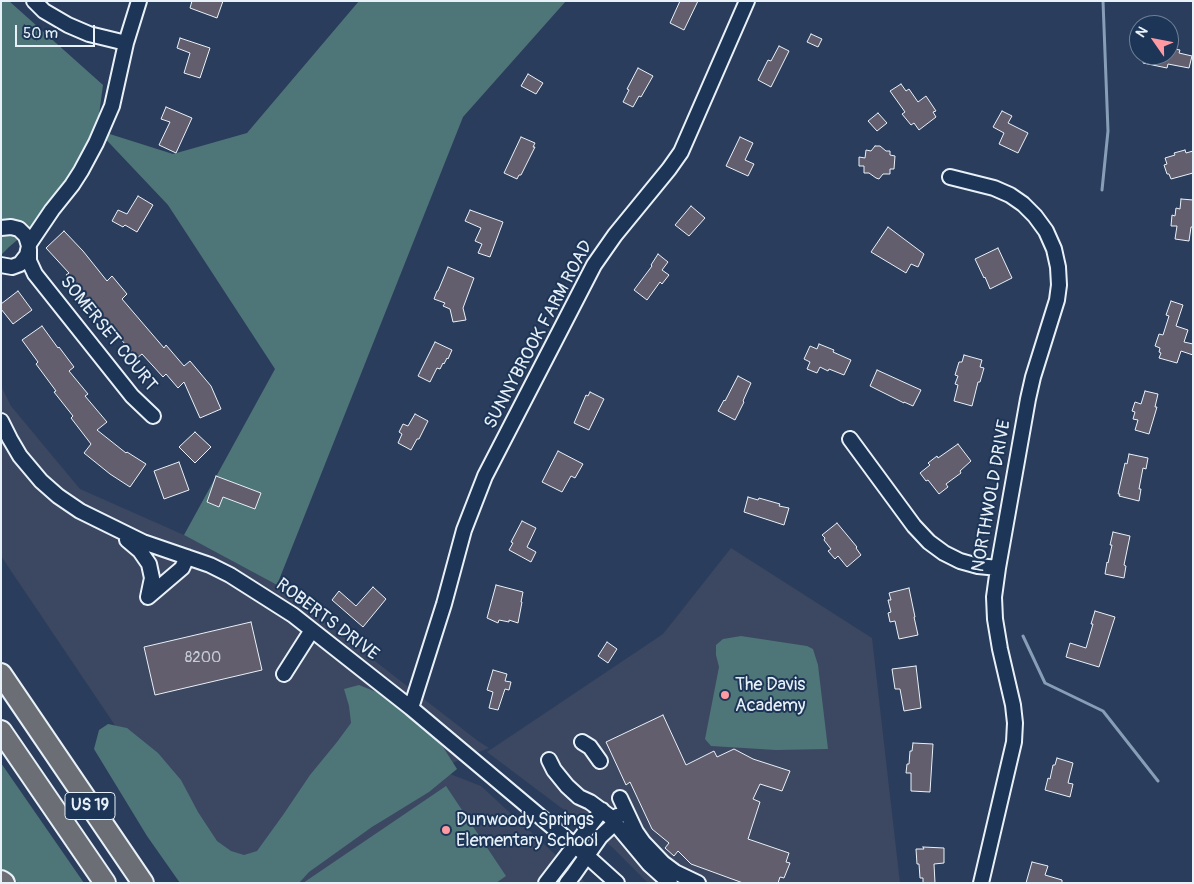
<!DOCTYPE html>
<style>
body{margin:0}
#map{position:relative;width:1194px;height:884px;overflow:hidden;background:#2b3d5c;font-family:Pangolin,sans-serif}
canvas{display:block}
.frame{position:absolute;inset:0;border:2px solid #e8f1f8;pointer-events:none}
.north{position:absolute;left:1129px;top:15px;width:50px;height:50px;box-sizing:border-box;background:#1d3557;border:1px solid #6e8097;border-radius:50%;rotate:303deg;font-size:14px;font-weight:700;line-height:20px;text-align:center;color:#e8f1f8}
.north::after{content:'';display:block;margin:auto;width:18px;height:22px;background:#ff9aa2;clip-path:polygon(50% 0,100% 100%,50% 72%,0 100%)}
.scale{position:absolute;left:15px;top:25px;width:80px;height:22px;box-sizing:border-box;border:2px solid #e8f1f8;border-top:0;padding-left:6px;font-size:15px;line-height:18px;white-space:nowrap;color:#e8f1f8;-webkit-text-stroke:4px #1d3557;paint-order:stroke}
</style>
<div id="map">
<canvas width="1194" height="884"></canvas>
<div class="frame"></div>
<div class="north">N</div>
<div class="scale">50 m</div>
</div>
<script>
const ctx = document.querySelector('canvas').getContext('2d');
ctx.lineJoin = 'round';
function fillPath(path, color) { ctx.fillStyle = color; ctx.fill(path, 'evenodd'); }
const toPath = rows => new Path2D(rows.map(r => 'M' + r).join(''));
function strokePath(path, color, width, dash) { ctx.strokeStyle = color; ctx.lineWidth = width; ctx.lineCap = dash ? 'butt' : 'round'; ctx.setLineDash(dash || []); ctx.stroke(path); }
function write(font, color, halo, rows, align = 'center') {
  ctx.font = font + ' Pangolin,sans-serif'; ctx.lineWidth = 4; ctx.setLineDash([]); ctx.textBaseline = 'middle'; ctx.strokeStyle = halo; ctx.fillStyle = color; for (const [text, x, y, turn = 0] of rows) {
    ctx.save(); ctx.translate(x, y); ctx.rotate((+turn || 0) * Math.PI / 180); ctx.textAlign = isNaN(turn) ? turn : align; if (halo) ctx.strokeText(text, 0, 0); ctx.fillText(text, 0, 0); ctx.restore();
  }
}
fillPath(toPath([
 [1,386,11,406,80,489,184,535,277,585,478,741,489,748,445,766,221,883,1,556],
 [731,548,872,638,900,883,648,883,612,847,576,819,487,752,663,634],
 [450,774,481,786,586,883,290,883]
]), '#3c4761');
fillPath(toPath([
 [1,1,9,1,103,85,97,130,173,154,247,133,359,1,566,1,463,117,277,585,184,535,275,369,168,205,97,130,56,202,37,223,9,247,1,255],
 [741,636,807,646,813,649,818,665,828,749,776,750,711,746,705,739,719,667,716,655,716,645,723,639],
 [359,685,384,695,417,720,443,747,457,769,429,792,372,827,309,872,299,883,180,883,147,836,94,749,99,730,108,724,127,728,158,753,181,780,198,812,217,841,231,851,244,855,257,851,283,815,310,775,337,742,351,723,349,706,344,689],
 [1,763,84,883,19,883,1,873],
 [446,786,506,876,496,883,303,883]
]), '#4e7578');
strokePath(toPath([
 [1102,190,1108,131,1103,1],
 [1023,636,1045,683,1103,711,1158,781]
]), '#879eb7', 3);
const building = toPath([
 [192,1,223,1,217,18,190,8,192,1],
 [680,1,698,1,684,30,670,23,680,1],
 [811,34,822,39,818,47,807,42,811,34],
 [180,38,210,48,200,78,184,73,190,53,177,48,180,38],
 [779,46,789,51,771,87,758,80,768,60,771,61,779,46],
 [1169,48,1180,50,1179,53,1192,56,1189,68,1168,64,1167,68,1143,63,1145,55,1169,55,1169,48],
 [638,68,653,76,641,97,639,96,633,107,623,102,629,90,627,89,638,68],
 [528,74,543,83,536,94,521,86,528,74],
 [901,84,906,91,909,89,918,102,926,96,936,111,933,112,936,117,919,130,914,123,911,125,902,114,905,112,890,91,901,84],
 [166,107,192,118,176,153,159,145,170,122,161,119,166,107],
 [1002,111,1012,116,1008,123,1028,133,1018,153,999,144,1004,133,993,127,1002,111],
 [878,113,887,123,877,131,868,121,878,113],
 [521,137,535,143,533,147,535,147,521,175,519,175,517,179,504,173,521,137],
 [740,137,753,143,745,160,754,164,748,176,726,166,740,137],
 [875,146,880,146,886,151,890,151,890,155,895,156,894,169,890,169,890,174,883,174,879,179,876,178,869,173,864,173,864,166,859,166,859,157,865,158,866,150,871,151,875,146],
 [1185,150,1186,153,1193,151,1193,173,1171,179,1169,174,1167,174,1164,165,1167,164,1165,158,1175,155,1174,153,1185,150],
 [138,196,153,205,137,232,125,225,123,227,112,221,118,210,127,214,138,196],
 [1181,199,1193,200,1193,227,1191,227,1189,241,1175,239,1177,226,1171,226,1172,215,1175,216,1176,208,1180,209,1181,199],
 [691,206,705,218,689,236,675,225,691,206],
 [470,210,503,222,490,257,478,253,482,244,475,241,481,228,465,221,470,210],
 [888,227,924,254,918,267,911,264,906,273,871,252,888,227],
 [64,231,83,251,107,281,112,276,127,294,122,299,164,348,166,345,184,366,190,361,211,386,221,409,200,418,184,382,178,388,166,374,163,377,142,354,137,358,66,275,69,273,46,248,64,231],
 [998,248,1012,278,990,289,985,277,984,278,975,259,998,248],
 [658,254,668,262,662,270,669,275,662,284,660,282,647,300,634,290,652,266,651,265,658,254],
 [448,267,474,278,463,308,466,320,453,322,450,309,443,306,445,303,434,299,437,291,438,291,448,267],
 [18,291,32,310,13,324,1,309,1,304,18,291],
 [1171,301,1183,305,1176,326,1188,330,1184,342,1193,344,1193,355,1181,351,1177,363,1159,358,1161,353,1159,352,1160,348,1155,346,1159,334,1163,335,1169,316,1166,315,1171,301],
 [42,326,58,348,59,347,74,367,69,371,88,394,85,396,107,422,97,430,126,453,127,452,146,464,130,487,110,474,84,453,91,444,71,418,73,416,54,392,56,391,36,364,38,362,22,340,42,326],
 [435,342,452,350,448,359,447,358,444,364,443,363,440,369,437,368,430,382,418,376,435,342],
 [819,344,834,350,833,352,851,360,844,375,829,369,828,371,820,367,817,373,807,369,810,362,804,359,810,346,817,349,819,344],
 [964,355,982,360,980,367,984,368,980,382,978,382,972,406,954,401,958,385,955,384,958,376,955,375,959,362,962,362,964,355],
 [877,370,921,390,913,406,904,402,904,403,870,386,877,370],
 [738,376,751,383,743,401,744,402,735,420,718,411,724,400,725,401,738,376],
 [1145,391,1158,394,1155,407,1157,407,1149,434,1135,430,1138,420,1133,419,1135,412,1132,411,1135,402,1141,404,1145,391],
 [590,392,604,399,589,430,574,423,586,395,588,396,590,392],
 [415,414,428,421,419,439,417,439,411,450,398,443,402,434,399,432,403,424,408,426,415,414],
 [195,432,211,447,195,463,179,447,195,432],
 [958,444,971,461,960,471,961,473,946,484,948,487,939,494,928,480,926,481,920,473,930,465,928,463,937,456,938,458,958,444],
 [558,451,583,464,575,478,571,476,562,492,542,482,558,451],
 [1129,454,1148,458,1146,469,1143,468,1139,489,1141,489,1139,501,1119,496,1120,494,1118,494,1125,463,1127,464,1129,454],
 [179,462,189,490,164,499,154,471,179,462],
 [216,476,261,493,255,509,223,497,219,507,207,502,216,476],
 [748,497,758,500,759,498,780,504,779,506,789,508,784,525,744,512,748,497],
 [522,521,536,528,527,547,536,552,531,562,509,550,513,543,511,542,522,521],
 [837,523,857,547,856,548,861,555,847,567,838,556,835,559,828,551,831,549,824,540,825,538,822,535,837,523],
 [1113,532,1130,536,1124,565,1126,566,1124,578,1105,574,1107,562,1108,563,1112,545,1110,545,1113,532],
 [496,585,523,592,521,602,522,602,518,623,509,620,509,622,499,620,498,623,487,618,496,585],
 [373,587,386,599,363,627,332,600,339,591,356,606,373,587],
 [909,588,915,617,914,617,918,635,899,639,895,621,890,622,888,613,891,612,888,600,891,600,889,593,909,588],
 [1095,611,1115,617,1099,667,1066,657,1070,643,1086,648,1093,624,1091,624,1095,611],
 [251,622,262,670,155,695,144,647,251,622],
 [607,642,617,649,608,663,598,656,607,642],
 [916,666,921,708,904,711,900,689,895,689,892,669,916,666],
 [493,670,507,674,505,681,511,682,509,690,505,689,498,710,489,708,493,692,487,690,493,670],
 [663,715,686,765,714,751,717,757,734,749,753,759,790,771,782,791,760,784,753,799,760,802,748,839,789,853,786,862,790,863,784,878,780,877,778,883,743,883,691,864,678,851,674,856,665,848,669,843,652,829,630,782,626,785,606,742,663,715],
 [913,743,933,744,930,792,911,791,911,773,906,773,907,764,909,764,910,751,912,751,913,743],
 [1057,758,1073,763,1068,783,1073,784,1070,797,1045,790,1048,778,1050,779,1053,765,1055,765,1057,758],
 [923,847,944,848,944,863,934,864,935,883,923,883,923,878,920,878,919,864,917,864,916,849,924,849,923,847],
 [1032,862,1048,866,1045,875,1062,880,1062,883,1026,883,1032,862]
]);
fillPath(building, '#625e6e');
strokePath(building, '#e8f1f8', 1);
const minor = toPath([
 [34,1,44,11,68,25,89,34,126,43],
 [950,177,994,188,1010,195,1023,204,1035,216,1046,231,1054,249,1058,267,1059,285,1057,300,1033,377,1028,399,998,568,994,597,995,619,1000,649,1013,705,1015,723,1014,742,981,883],
 [1,228,11,227,19,229,26,236,29,246,27,255,20,264,12,267,1,265],
 [29,244,52,210,72,185,81,171,96,143,112,106,126,43,139,1],
 [29,249,29,261,35,274,132,396,153,416],
 [1,421,10,439,20,456,41,481,58,496,80,511,143,542,210,565,230,575,293,615,411,708,587,856,617,883],
 [850,439,914,526,929,542,944,553,960,561,978,566,998,568],
 [127,540,140,551,149,564,152,578,148,597],
 [148,597,182,568,187,557],
 [284,674,312,630],
 [411,708,444,604,464,530,485,476,594,265,615,235,669,169,681,152,747,1],
 [582,742,590,747,600,761],
 [549,760,554,770,567,786,579,797,590,802,609,816,649,864,670,883],
 [620,798,636,832,643,842,663,863,675,872,698,883],
 [546,883,602,810],
 [567,883,574,874,600,837,615,823,617,816]
]);
const highway = toPath([
 [1,674,143,883],
 [1,731,105,883],
 [1,881,4,883]
]);
strokePath(minor, '#e8f1f8', 18);
strokePath(highway, '#e8f1f8', 24);
strokePath(minor, '#1d3557', 14);
strokePath(highway, '#6b6f75', 20);
for (const [x, y, r, color] of [
 [725,695,5,"#ff9aa2"],
 [446,830,5,"#ff9aa2"]
]) { const dot = new Path2D(); dot.arc(x, y, r, 0, 2 * Math.PI); ctx.fillStyle = color; ctx.fill(dot); strokePath(dot, '#1d3557', 2); }
write('15px', '#c6ccd6', null, [
 ["8200",203,658]
]);
for (const [x, y, w] of [
 [90,806,50]
]) { const box = new Path2D(); box.roundRect(x - w / 2, y - 13.5, w, 27, 4); ctx.fillStyle = '#1d3557'; ctx.fill(box); strokePath(box, '#e8f1f8', 1); }
write('bold 16px', '#e8f1f8', null, [
 ["US 19",90,806]
]);
write('18px', '#e8f1f8', '#1d3557', [
 ["SOMERSET COURT",108,334,51],
 ["SUNNYBROOK FARM ROAD",539,335,-62],
 ["NORTHWOLD DRIVE",992,496,-80],
 ["ROBERTS DRIVE",327,620,37]
]);
write('18px', '#e8f1f8', '#1d3557', [
 ["The Davis",735,685],
 ["Academy",735,706],
 ["Dunwoody Springs",456,820],
 ["Elementary School",456,841]
], 'left');
</script>
